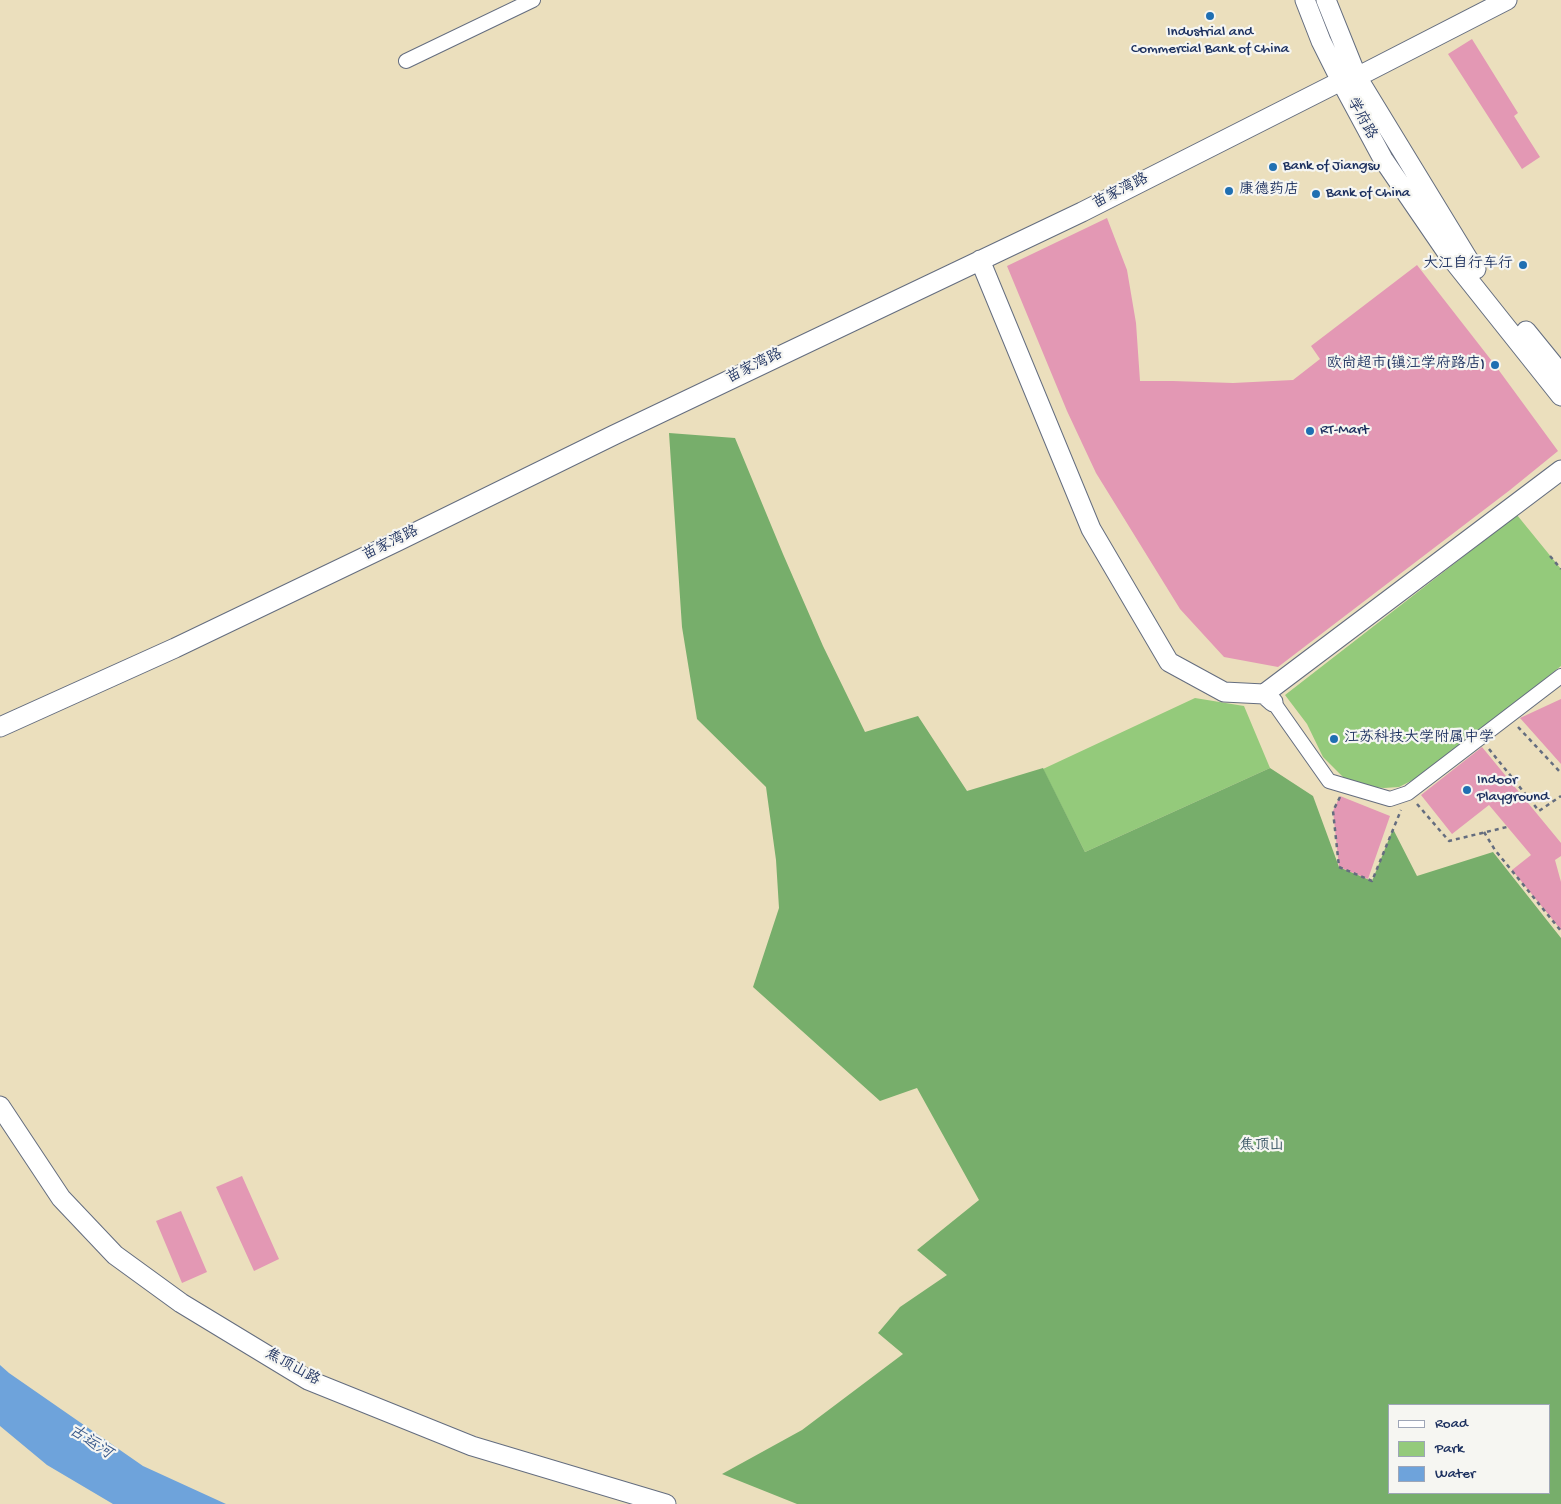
<!DOCTYPE html>
<meta charset="utf-8">
<style>
body{margin:0}
#map{position:relative;width:1561px;height:1504px;overflow:hidden;background:#ebdfbd;font-family:"Gochi Hand",sans-serif}
canvas{display:block}
.legend{position:absolute;left:1388px;top:1404px;width:162px;height:90px;box-sizing:border-box;background:#f6f6f2;border:1px solid #9ea6b7;margin:0;padding:6px 9px;list-style:none;font-size:15px;color:#1b2f5e}
.legend li{display:flex;align-items:center;gap:10px;height:25px}
.legend b{width:25px;border:1px solid #9ea6b7}
</style>
<div id="map">
<canvas width="1561" height="1504"></canvas>
<ul class="legend">
<li><b style="height:6px;background:#fff"></b>Road</li>
<li><b style="height:14px;background:#94ca7b"></b>Park</li>
<li><b style="height:14px;background:#6ea3db"></b>Water</li>
</ul>
</div>
<script>
const ctx = document.querySelector('canvas').getContext('2d');
ctx.lineJoin = 'round';
function fillPath(path, color) { ctx.fillStyle = color; ctx.fill(path, 'evenodd'); }
const toPath = rows => new Path2D(rows.map(r => 'M' + r).join(''));
function strokePath(path, color, width, dash) { ctx.strokeStyle = color; ctx.lineWidth = width; ctx.lineCap = dash ? 'butt' : 'round'; ctx.setLineDash(dash || []); ctx.stroke(path); }
function write(font, color, halo, rows, align = 'center') {
  ctx.font = font + ' "Gochi Hand","LXGW WenKai TC",sans-serif'; ctx.lineWidth = 4.5; ctx.setLineDash([]); ctx.textBaseline = 'middle'; ctx.strokeStyle = halo; ctx.fillStyle = color; for (const [text, x, y, turn = 0] of rows) {
    ctx.save(); ctx.translate(x, y); ctx.rotate((+turn || 0) * Math.PI / 180); ctx.textAlign = isNaN(turn) ? turn : align; if (halo) ctx.strokeText(text, 0, 0); ctx.fillText(text, 0, 0); ctx.restore();
  }
}
fillPath(toPath([
 [1517,515,1561,569,1561,666,1427,773,1399,787,1384,788,1371,787,1347,781,1323,757,1307,724,1285,695],
 [1195,698,1244,706,1270,768,1085,852,1043,769]
]), '#94ca7b');
fillPath(toPath([
 [669,433,735,438,783,554,823,646,865,732,918,716,967,791,1043,768,1085,852,1270,768,1313,796,1339,867,1372,881,1393,829,1417,876,1493,852,1561,938,1561,1504,797,1504,722,1474,802,1430,903,1354,878,1333,900,1307,947,1275,917,1250,979,1200,917,1088,880,1101,753,987,779,908,776,860,766,787,697,719,682,627],
 [1390,1405,1550,1405,1550,1493,1390,1493]
]), '#77ae6b');
fillPath(toPath([
 [0,1365,9,1373,143,1466,226,1504,113,1504,47,1465,0,1426]
]), '#6ea3db');
fillPath(toPath([
 [1472,39,1518,113,1514,116,1540,157,1522,169,1448,54],
 [1107,218,1127,270,1136,323,1140,381,1173,381,1233,383,1293,380,1320,359,1311,346,1417,265,1495,365,1558,451,1510,490,1278,667,1224,657,1180,609,1096,473,1067,411,1007,266],
 [1561,699,1561,764,1520,718],
 [1482,747,1561,843,1561,856,1555,860,1561,882,1561,930,1512,870,1531,855,1489,805,1452,834,1421,795],
 [1340,796,1390,816,1368,879,1339,867,1333,811],
 [242,1176,279,1259,254,1271,216,1187],
 [181,1211,207,1272,182,1283,156,1221]
]), '#e398b4');
const street = toPath([
 [406,61,533,0],
 [1274,703,1329,781,1390,799,1408,793,1561,676]
]);
const secondary = toPath([
 [1305,0,1321,41,1341,81,1383,159,1448,254,1561,396],
 [1326,0,1357,77,1468,259,1476,269],
 [980,260,1091,529,1169,662,1224,692,1264,694],
 [1526,331,1561,374],
 [1273,702,1264,694,1561,470],
 [0,727,175,648,398,541,614,435,1082,212,1341,81,1357,77,1507,0],
 [0,1106,61,1198,115,1255,181,1303,308,1380,472,1446,666,1504]
]);
strokePath(street, '#646d7f', 16);
strokePath(secondary, '#646d7f', 21);
strokePath(toPath([
 [1550,556,1561,569],
 [1518,727,1561,773],
 [1489,749,1539,811,1561,796],
 [1340,797,1333,811,1339,867,1372,881,1401,810],
 [1417,804,1449,841,1507,827],
 [1484,832,1495,850,1561,931]
]), '#646d7f', 2.5, [4, 4]);
strokePath(street, '#fff', 14);
strokePath(secondary, '#fff', 19);
for (const [x, y, r, color] of [
 [1210,16,5,"#1f6fb2"],
 [1273,167,5,"#1f6fb2"],
 [1229,191,5,"#1f6fb2"],
 [1316,194,5,"#1f6fb2"],
 [1523,265,5,"#1f6fb2"],
 [1495,365,5,"#1f6fb2"],
 [1310,431,5,"#1f6fb2"],
 [1334,739,5,"#1f6fb2"],
 [1467,790,5,"#1f6fb2"]
]) { const dot = new Path2D(); dot.arc(x, y, r, 0, 2 * Math.PI); ctx.fillStyle = color; ctx.fill(dot); strokePath(dot, '#f6f6f2', 2); }
write('15px', '#1b2f5e', '#f6f6f2', [
 ["Industrial and",1210,33,"center"],
 ["Commercial Bank of China",1210,50,"center"],
 ["Bank of Jiangsu",1283,167],
 ["康德药店",1239,191],
 ["Bank of China",1326,194],
 ["大江自行车行",1513,265,"right"],
 ["欧尚超市(镇江学府路店)",1485,365,"right"],
 ["RT-Mart",1320,431],
 ["江苏科技大学附属中学",1344,739],
 ["Indoor",1477,781],
 ["Playground",1477,798]
], 'left');
write('15px', '#1b2f5e', '#f6f6f2', [
 ["学府路",1361,119,61],
 ["苗家湾路",1121,192,-27],
 ["苗家湾路",755,367,-26],
 ["苗家湾路",391,544,-26],
 ["焦顶山路",292,1368,29]
]);
write('15px', '#395665', '#f6f6f2', [
 ["焦顶山",1262,1147]
]);
write('italic 16px', '#38588a', '#f6f6f2', [
 ["古运河",90,1443,33]
]);
</script>
